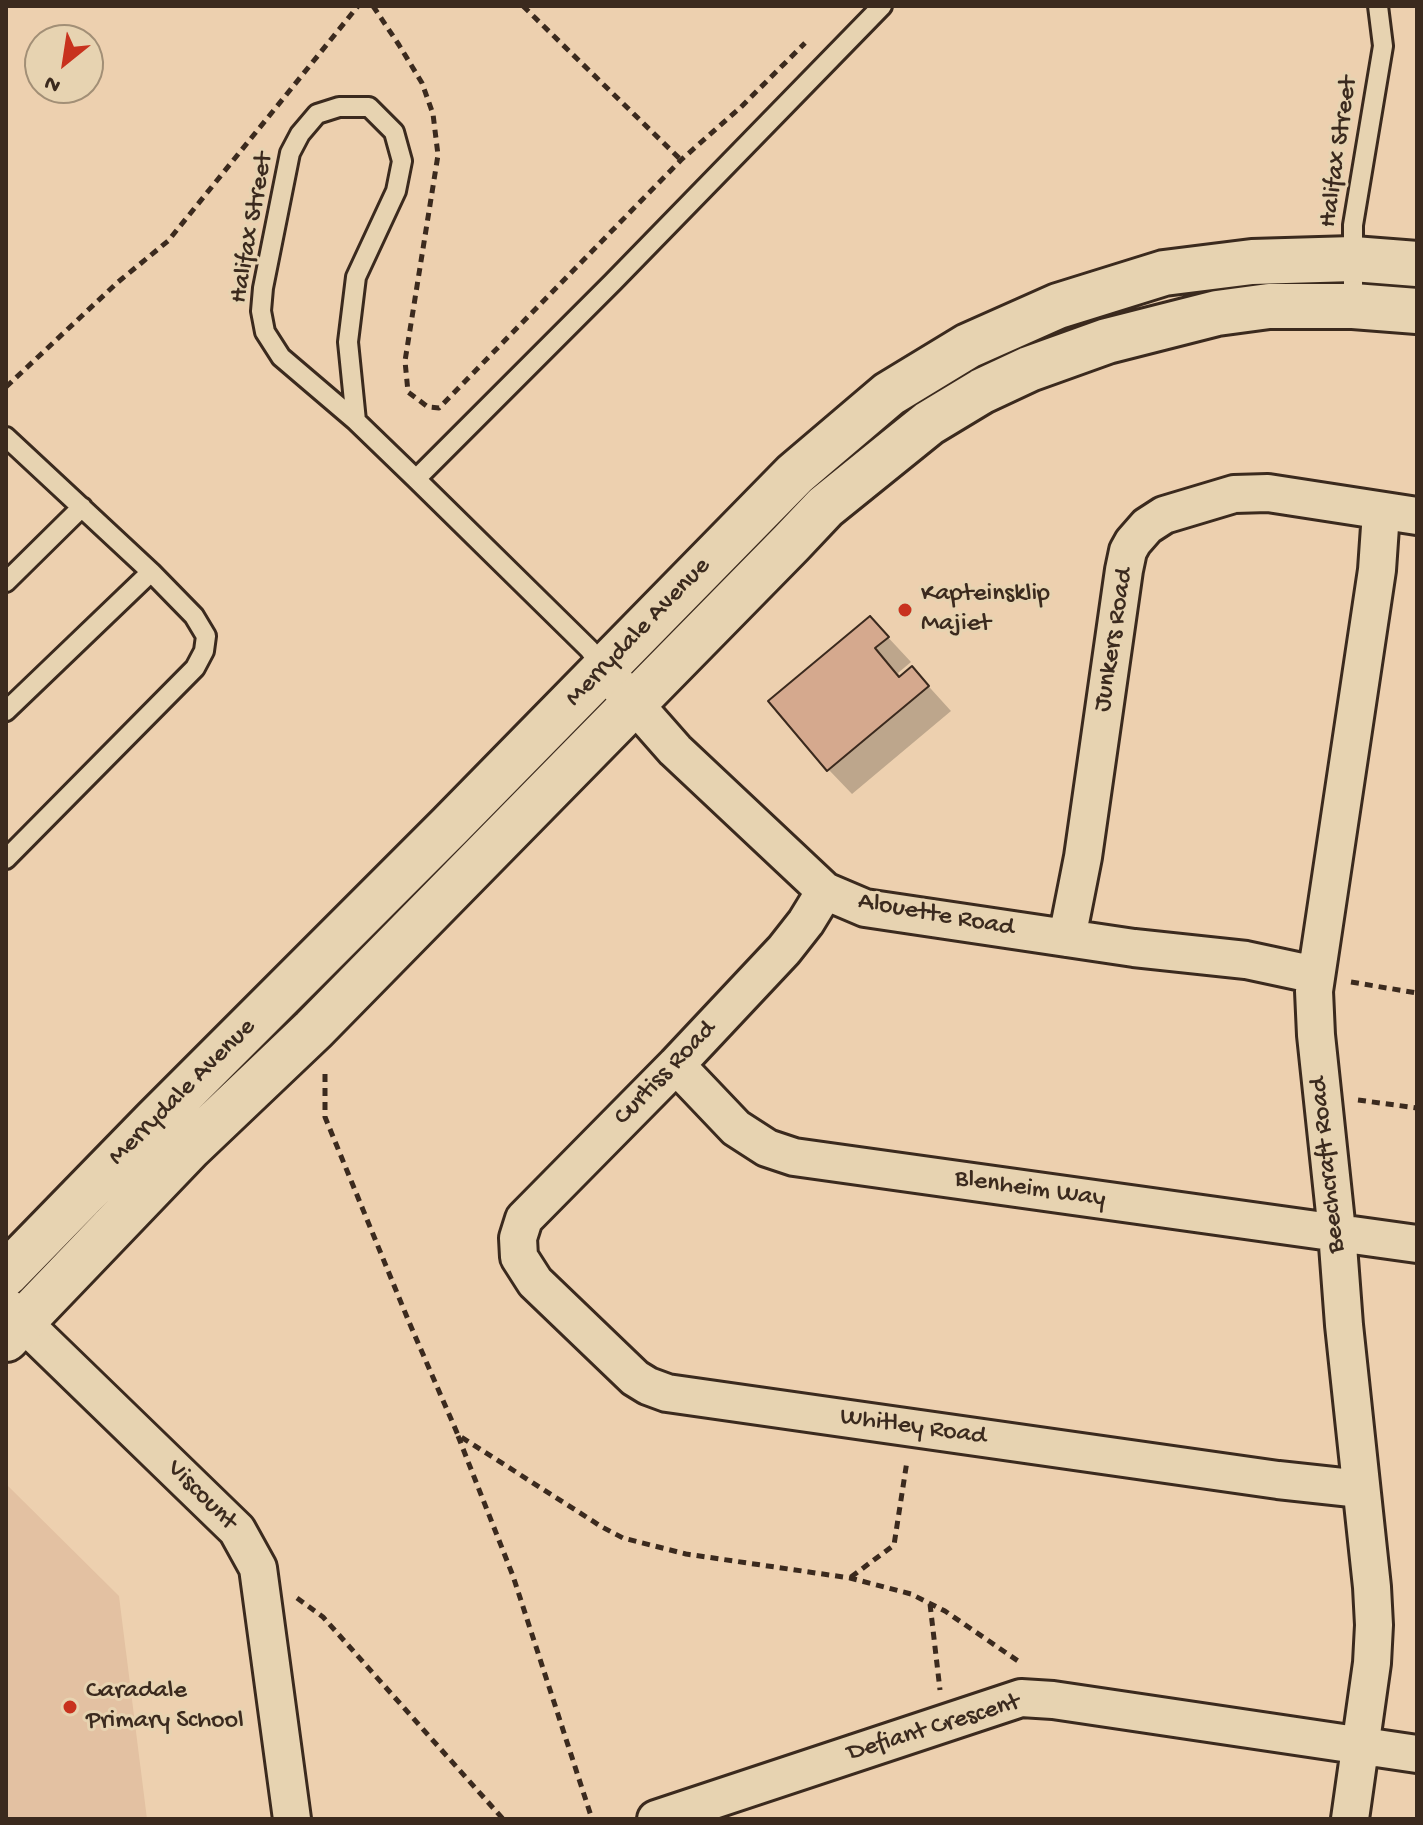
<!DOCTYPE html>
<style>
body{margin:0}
#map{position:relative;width:1423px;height:1825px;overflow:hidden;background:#edd0af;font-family:"Gochi Hand",sans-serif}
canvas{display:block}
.frame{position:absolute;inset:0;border:8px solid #3b2a1e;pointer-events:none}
.north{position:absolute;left:24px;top:24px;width:80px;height:80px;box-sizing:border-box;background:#e7d3b1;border:2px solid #a28f76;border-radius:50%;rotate:210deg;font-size:22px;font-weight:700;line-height:32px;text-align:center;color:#3b2a1e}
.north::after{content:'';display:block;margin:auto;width:28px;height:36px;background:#c8321e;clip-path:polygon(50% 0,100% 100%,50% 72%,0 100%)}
</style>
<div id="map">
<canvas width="1423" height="1825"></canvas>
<div class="frame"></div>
<div class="north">N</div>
</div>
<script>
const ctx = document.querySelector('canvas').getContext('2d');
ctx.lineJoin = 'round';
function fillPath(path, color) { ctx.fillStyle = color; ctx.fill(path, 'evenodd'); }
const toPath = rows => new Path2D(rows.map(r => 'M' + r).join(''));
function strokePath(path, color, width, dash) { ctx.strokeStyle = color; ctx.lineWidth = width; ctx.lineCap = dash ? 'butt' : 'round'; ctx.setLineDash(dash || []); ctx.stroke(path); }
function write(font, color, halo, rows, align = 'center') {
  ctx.font = font + ' "Gochi Hand",sans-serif'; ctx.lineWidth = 6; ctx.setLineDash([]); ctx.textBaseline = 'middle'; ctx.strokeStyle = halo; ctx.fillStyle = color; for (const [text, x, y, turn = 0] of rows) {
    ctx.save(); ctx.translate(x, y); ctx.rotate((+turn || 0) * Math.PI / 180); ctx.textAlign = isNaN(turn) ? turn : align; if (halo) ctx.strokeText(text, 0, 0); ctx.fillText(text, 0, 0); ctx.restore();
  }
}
fillPath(toPath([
 [6,1484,119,1596,147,1819,6,1819]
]), '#e3c1a2');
fillPath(toPath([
 [870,618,911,662,898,673,901,677,912,668,951,711,852,794,829,770,771,701]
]), '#0003');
const building = toPath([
 [870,616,889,637,875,648,899,677,912,666,929,686,827,771,768,701,870,616]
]);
fillPath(building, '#d5a98e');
strokePath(building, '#3b2a1e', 2);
const lane = toPath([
 [1353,306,1353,225,1383,46,1378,6],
 [356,421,348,342,356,277,396,191,402,161,394,132,369,107,339,107,317,114,300,134,290,153,263,288,261,311,265,332,281,357,356,421,416,479,589,649,604,669],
 [6,437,151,572,194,616,206,636,204,651,195,668,6,859],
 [416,479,613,282,882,6],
 [6,582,82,507],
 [6,711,151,572]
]);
const street = toPath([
 [616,683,675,750,825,891,865,908,1134,948,1246,960,1316,975],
 [825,891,806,922,784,950,676,1065,524,1219,518,1238,519,1257,535,1282,635,1378,648,1386,667,1393,1278,1480,1361,1489],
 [1067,938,1083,857,1124,570,1128,551,1133,542,1147,526,1164,515,1234,494,1268,493,1417,516],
 [676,1065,736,1128,767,1148,794,1157,1417,1244],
 [6,1306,237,1530,258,1568,292,1819],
 [656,1819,1021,1698,1053,1700,1417,1754],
 [1350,1819,1372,1663,1374,1625,1372,1587,1344,1325,1337,1232,1316,1035,1314,991,1377,570,1381,512]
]);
const secondary = toPath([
 [6,1274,155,1121,450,826,795,474,889,394,968,346,1058,306,1164,273,1252,262,1353,259,1417,264],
 [6,1339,189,1148,313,1030,791,543,825,507,929,423,982,391,1029,369,1107,341,1217,313,1269,306,1353,306,1417,311]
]);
strokePath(lane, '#3b2a1e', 24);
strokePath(street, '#3b2a1e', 42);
strokePath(secondary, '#3b2a1e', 50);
strokePath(toPath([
 [373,6,399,45,422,83,433,114,438,155,405,361,408,392,428,407,439,408,681,160,741,107,805,43],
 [523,6,681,160],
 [6,387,118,282,168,241,358,6],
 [1351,982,1417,993],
 [325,1074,325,1117,409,1322,458,1435,602,1527,623,1538,686,1554,850,1578,911,1594,945,1611,1021,1663],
 [1358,1100,1417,1108],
 [458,1436,513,1576,592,1819],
 [851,1577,894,1545,907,1461],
 [297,1598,323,1617,503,1819],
 [930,1604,940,1690]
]), '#3b2a1e', 5, [8, 6]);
strokePath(lane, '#e7d3b1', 18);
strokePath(street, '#e7d3b1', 36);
strokePath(secondary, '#e7d3b1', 44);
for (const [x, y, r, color] of [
 [905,610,8,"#c8321e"],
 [70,1707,8,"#c8321e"]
]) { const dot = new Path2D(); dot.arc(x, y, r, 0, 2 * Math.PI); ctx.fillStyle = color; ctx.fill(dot); strokePath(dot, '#e7d3b1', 3); }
write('26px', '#3b2a1e', '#e7d3b1', [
 ["Halifax Street",1340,152,-82],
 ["Halifax Street",253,228,-80],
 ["Merrydale Avenue",639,633,-46],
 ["Junkers Road",1115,640,-81],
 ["Alouette Road",936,916,10],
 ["Curtiss Road",666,1074,-46],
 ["Merrydale Avenue",183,1093,-45],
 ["Beechcraft Road",1329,1165,-96],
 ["Blenheim Way",1030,1190,8],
 ["Whitley Road",913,1428,8],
 ["Viscount",201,1496,45],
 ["Defiant Crescent",934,1729,-17]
]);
write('26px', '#3b2a1e', '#e7d3b1', [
 ["Kapteinsklip",921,595],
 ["Majiet",921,625],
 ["Caradale",86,1692],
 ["Primary School",86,1722]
], 'left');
</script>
